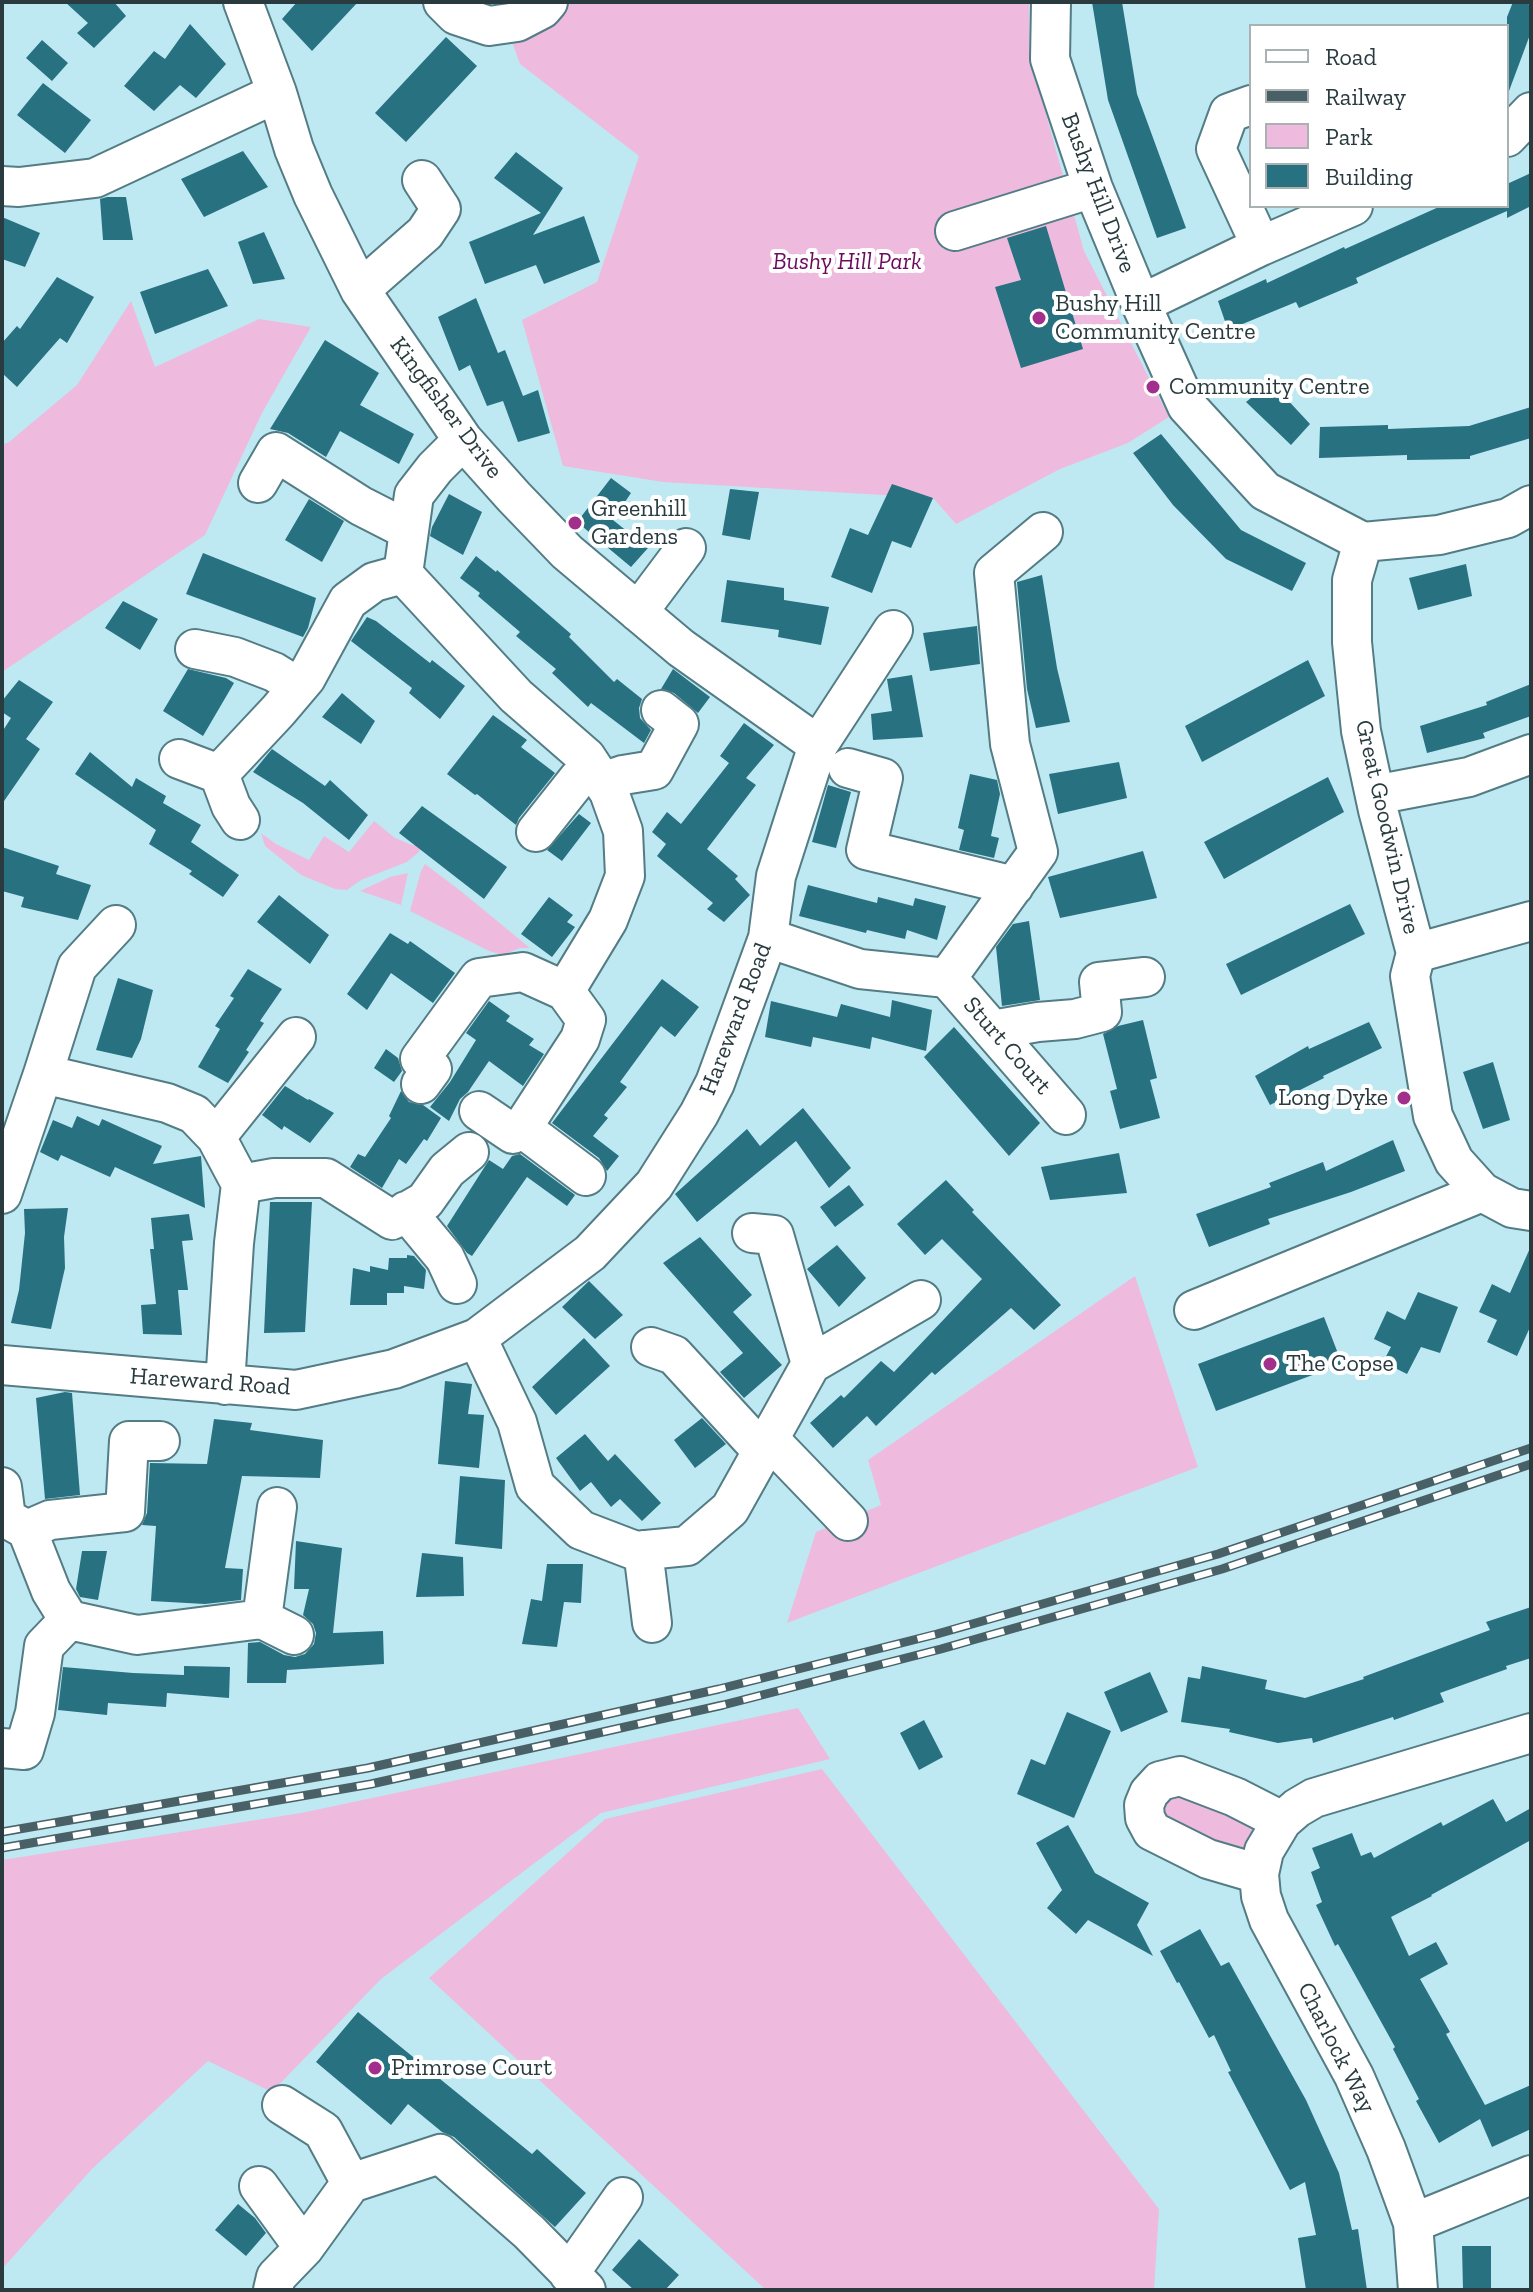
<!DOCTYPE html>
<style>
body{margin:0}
#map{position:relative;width:1533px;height:2292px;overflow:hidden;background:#bee9f3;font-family:"Zilla Slab",serif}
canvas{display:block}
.frame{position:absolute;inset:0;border:4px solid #293b3f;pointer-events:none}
.legend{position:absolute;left:1249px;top:24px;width:260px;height:184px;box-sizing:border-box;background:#fff;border:2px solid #a9b1b2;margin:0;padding:10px 14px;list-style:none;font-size:24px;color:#293b3f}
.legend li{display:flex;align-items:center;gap:16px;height:40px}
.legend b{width:40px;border:2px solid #a9b1b2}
</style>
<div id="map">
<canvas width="1533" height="2292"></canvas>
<div class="frame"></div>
<ul class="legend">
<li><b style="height:10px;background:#fff"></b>Road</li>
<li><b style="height:10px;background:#496066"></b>Railway</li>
<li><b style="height:22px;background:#eebbdf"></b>Park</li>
<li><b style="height:22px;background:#277180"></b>Building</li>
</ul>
</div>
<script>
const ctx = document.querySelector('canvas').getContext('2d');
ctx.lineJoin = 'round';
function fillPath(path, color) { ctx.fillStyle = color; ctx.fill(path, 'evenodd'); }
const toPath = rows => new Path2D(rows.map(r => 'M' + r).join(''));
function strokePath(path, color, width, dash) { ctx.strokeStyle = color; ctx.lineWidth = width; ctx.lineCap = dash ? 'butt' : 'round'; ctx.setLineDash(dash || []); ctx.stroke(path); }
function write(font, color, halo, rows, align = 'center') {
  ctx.font = font + ' "Zilla Slab",serif'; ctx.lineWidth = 8; ctx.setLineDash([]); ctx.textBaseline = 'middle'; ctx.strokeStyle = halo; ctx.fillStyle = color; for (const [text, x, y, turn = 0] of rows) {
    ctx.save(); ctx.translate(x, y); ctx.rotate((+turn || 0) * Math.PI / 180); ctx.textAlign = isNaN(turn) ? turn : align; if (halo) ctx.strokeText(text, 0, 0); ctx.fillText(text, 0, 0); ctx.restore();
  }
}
fillPath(toPath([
 [572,2,1029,2,1029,53,1084,251,1169,417,1128,443,1060,469,956,524,933,498,663,482,563,466,522,320,597,282,639,156,520,64,512,42,556,21],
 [131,301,155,367,259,319,311,327,262,413,205,535,2,672,2,445,9,442,77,385],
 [374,821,395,838,412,845,421,845,419,852,407,862,361,880,347,890,335,889,301,875,265,846,261,833,276,844,309,860,324,836,349,852],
 [425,864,462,892,530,948,520,948,503,955,489,951,410,911,421,871],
 [408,873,401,905,360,891,390,877],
 [1135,1276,1198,1467,787,1623,816,1532,881,1505,868,1460],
 [798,1708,830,1759,601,1813,381,1979,272,2092,208,2061,92,2169,2,2269,2,1860,301,1813],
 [822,1769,1159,2209,1154,2290,766,2290,429,1978,605,1819],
 [1174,1784,1256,1829,1249,1853,1166,1831,1155,1803]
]), '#eebbdf');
fillPath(toPath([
 [65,2,114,2,126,16,94,48,77,33,88,23],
 [297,2,358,2,312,51,282,19],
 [1092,2,1122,2,1137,94,1186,228,1157,238,1108,100],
 [1513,2,1522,2,1531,5,1531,32,1509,91,1507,90,1507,17],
 [190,24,226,64,196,98,180,85,154,111,124,86,154,51,165,59],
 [446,37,477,66,406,142,375,113],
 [42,40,68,63,52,81,26,58],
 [43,83,91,120,65,153,17,115],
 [243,151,268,187,204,217,181,179],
 [516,152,563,188,533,235,584,216,600,262,544,284,536,265,485,284,469,242,541,213,494,178],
 [1531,173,1531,206,1507,218,1507,211,1434,243,1356,278,1358,283,1299,308,1296,302,1228,330,1218,301,1266,279,1267,283,1344,247,1345,249,1441,206,1507,206,1507,184],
 [107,197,126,197,133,240,103,240,100,199],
 [2,217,40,233,25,267,2,259],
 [1046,226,1083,349,1021,368,995,287,1021,280,1007,238],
 [264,232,285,279,253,284,238,242],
 [208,269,228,306,155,334,140,292],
 [57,277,94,297,67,343,60,338,17,387,2,373,2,343,17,326,20,329],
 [476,298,498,353,505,350,523,396,538,390,550,433,518,442,503,401,487,406,470,365,459,371,438,317],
 [325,340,379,373,360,405,414,434,399,464,340,431,326,457,288,433,270,429],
 [1271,382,1310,424,1291,445,1246,402],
 [1531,407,1531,438,1470,456,1470,459,1407,460,1407,455,1319,458,1320,427,1388,425,1388,429,1469,426],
 [1161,434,1241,530,1306,563,1292,591,1226,559,1173,505,1133,453],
 [611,478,631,493,613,520,648,548,631,567,577,522],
 [892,484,933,498,911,548,892,541,872,593,831,577,850,528,868,535],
 [730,489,759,492,750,540,722,535],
 [449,494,482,512,463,555,430,536,432,527],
 [309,499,344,521,322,562,285,540],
 [203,553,316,598,308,628,303,637,186,594],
 [476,556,496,572,497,570,571,634,569,637,614,682,617,679,642,699,639,708,640,718,651,730,644,743,591,703,588,707,552,673,556,669,516,636,520,632,478,596,480,593,460,578],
 [1466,564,1472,596,1418,610,1409,578],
 [1042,575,1057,668,1070,722,1036,728,1027,689,1017,582],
 [727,580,784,588,784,600,829,607,821,645,778,637,779,630,721,622],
 [123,601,158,619,140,650,105,628],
 [367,617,376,621,430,663,432,660,465,686,440,719,409,693,412,688,351,641],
 [977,626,980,664,930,671,923,633],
 [1308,660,1325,696,1202,762,1185,726],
 [188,669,226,678,234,683,203,736,163,711],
 [673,669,710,697,698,713,674,693,661,689],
 [912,675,923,737,873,740,871,714,892,711,887,679],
 [19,680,53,702,26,739,40,749,2,804,2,732,11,718,2,712,2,701],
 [1531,684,1531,716,1483,733,1485,738,1427,753,1420,726,1487,705,1486,702],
 [342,693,375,721,361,744,322,717],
 [493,715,527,740,521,747,555,773,519,818,516,825,477,794,475,795,447,774],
 [744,723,774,745,746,778,756,785,707,849,738,876,735,879,750,895,724,922,707,909,713,903,657,856,666,844,652,832,667,812,681,824,729,763,720,756],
 [272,749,325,786,330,780,368,815,349,840,303,803,253,772],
 [90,752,132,787,136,778,166,796,163,803,201,825,191,842,239,875,223,897,189,874,192,871,149,844,156,830,75,774],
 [1119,762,1127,798,1058,814,1049,774],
 [970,774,997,780,1000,794,991,836,999,838,994,858,959,850,964,830,958,828],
 [1328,777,1344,812,1224,879,1204,842],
 [828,785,851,792,836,848,812,842],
 [422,806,507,867,484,899,399,833],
 [579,814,591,823,562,861,547,850],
 [2,847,59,866,56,874,91,885,78,920,21,907,24,897,2,891],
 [1143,851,1157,898,1060,918,1048,877],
 [808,885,877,903,878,897,913,906,915,898,946,906,937,940,907,930,905,939,867,930,866,933,799,916],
 [279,895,329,935,310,964,257,922],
 [549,897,573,915,567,922,575,927,552,957,521,934],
 [1350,904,1365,934,1241,995,1226,964],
 [1029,921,1040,1000,1002,1006,996,947,1013,924],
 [390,933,408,944,410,941,455,973,433,1003,391,973,367,1010,347,994],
 [248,969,282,989,260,1021,264,1023,246,1050,249,1052,228,1083,198,1067,220,1029,215,1026,234,998,230,996],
 [118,978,153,990,141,1039,132,1058,96,1050],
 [662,979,699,1007,675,1037,661,1026,620,1082,627,1087,604,1115,608,1118,593,1136,619,1156,607,1171,599,1158,552,1123],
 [892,1000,932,1010,926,1051,872,1037,870,1049,813,1037,811,1047,765,1037,771,1001,837,1017,841,1004,890,1017],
 [489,1001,510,1016,506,1021,534,1039,529,1045,544,1054,523,1086,489,1061,468,1092,460,1099,449,1121,430,1107,450,1082,476,1040,466,1033],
 [1143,1020,1157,1078,1150,1080,1160,1118,1120,1129,1110,1091,1117,1089,1103,1034,1118,1026],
 [1369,1022,1382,1048,1323,1076,1324,1078,1270,1105,1255,1076,1308,1046,1309,1049],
 [954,1027,1040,1123,1009,1156,924,1057],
 [386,1049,398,1058,402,1071,394,1082,374,1068],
 [1493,1062,1510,1120,1483,1129,1463,1072],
 [285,1086,308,1100,309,1099,334,1113,310,1143,284,1126,282,1130,262,1115],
 [401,1091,409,1102,423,1105,441,1118,427,1141,424,1139,406,1164,399,1159,382,1188,350,1167,358,1154,365,1157,391,1118,389,1116],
 [803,1108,851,1168,829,1188,796,1141,697,1222,675,1194,747,1129,760,1146],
 [77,1116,99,1126,102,1119,162,1146,153,1164,201,1156,205,1208,115,1167,110,1177,61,1155,58,1161,40,1152,53,1120,72,1128],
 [1393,1140,1405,1171,1351,1192,1268,1219,1270,1224,1209,1247,1196,1214,1271,1187,1269,1183,1323,1162,1326,1171],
 [1119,1153,1127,1193,1050,1200,1041,1167],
 [520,1154,575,1195,567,1206,527,1177,472,1256,467,1253,447,1226,489,1160,503,1169,512,1156],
 [946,1180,974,1210,972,1212,1061,1305,1034,1330,1011,1308,935,1375,932,1372,876,1426,867,1416,833,1448,810,1423,841,1395,844,1398,881,1361,894,1372,982,1279,942,1239,925,1255,897,1224],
 [849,1185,864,1205,835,1227,820,1207],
 [270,1202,312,1202,305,1332,264,1333],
 [68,1208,64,1237,65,1268,51,1329,11,1323,19,1290,25,1233,24,1209],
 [189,1214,193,1240,182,1241,188,1290,178,1290,182,1335,143,1334,141,1305,156,1304,150,1249,154,1249,151,1218],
 [700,1237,752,1295,733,1312,782,1365,744,1398,720,1372,743,1353,663,1263],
 [837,1245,866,1278,839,1307,807,1269],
 [1531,1246,1531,1325,1517,1356,1487,1342,1497,1320,1479,1312,1492,1284,1510,1293],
 [407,1255,414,1256,426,1270,424,1289,404,1286,404,1293,387,1293,387,1305,350,1305,353,1268,370,1272,370,1266,388,1270,389,1258,407,1258],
 [589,1281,623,1315,595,1339,562,1307],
 [1418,1292,1458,1307,1440,1353,1421,1347,1407,1374,1383,1362,1391,1347,1374,1339,1387,1311,1405,1320],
 [1324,1317,1342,1364,1216,1411,1198,1364],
 [584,1338,610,1366,556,1415,532,1387],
 [445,1381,472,1384,468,1414,484,1415,479,1468,438,1464],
 [65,1392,72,1393,80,1495,45,1499,36,1398],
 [702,1418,726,1444,695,1468,674,1440],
 [214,1419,252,1423,250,1430,323,1440,320,1478,242,1476,225,1568,243,1569,241,1600,205,1604,151,1601,156,1526,142,1525,147,1513,150,1463,207,1464],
 [585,1434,608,1461,615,1454,661,1503,642,1521,620,1499,611,1507,591,1482,580,1491,556,1458],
 [460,1476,505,1480,502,1549,455,1544],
 [296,1541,342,1548,333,1633,383,1631,384,1664,287,1670,286,1683,247,1683,248,1643,260,1642,284,1655,295,1657,305,1654,314,1644,316,1633,313,1624,303,1615,309,1589,294,1589],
 [82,1551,107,1551,98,1600,80,1597,76,1589],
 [422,1553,463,1557,464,1596,416,1597],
 [547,1564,583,1564,581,1603,564,1602,557,1647,522,1644,531,1599,542,1601],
 [1531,1607,1531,1658,1506,1666,1507,1669,1440,1693,1444,1702,1394,1720,1393,1717,1313,1743,1312,1738,1278,1743,1229,1732,1230,1729,1181,1722,1188,1677,1200,1679,1202,1666,1267,1680,1265,1689,1305,1698,1364,1679,1363,1677,1490,1630,1486,1622],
 [184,1666,230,1667,229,1698,167,1693,166,1707,108,1703,107,1715,58,1710,63,1667,133,1673,184,1675],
 [1150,1672,1168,1712,1121,1732,1104,1692],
 [1067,1712,1111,1731,1074,1818,1017,1794,1031,1759,1045,1765],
 [924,1720,943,1757,919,1770,900,1733],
 [1493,1799,1506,1822,1531,1808,1531,1840,1431,1895,1432,1896,1391,1917,1409,1956,1436,1942,1448,1964,1420,1979,1450,2032,1446,2034,1485,2105,1531,2085,1531,2129,1492,2147,1480,2119,1439,2143,1416,2101,1419,2099,1393,2049,1395,2047,1338,1944,1335,1946,1316,1905,1322,1902,1311,1872,1320,1868,1312,1848,1352,1833,1361,1856,1371,1852,1374,1858,1441,1822,1443,1826],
 [1068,1825,1095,1873,1149,1903,1137,1925,1153,1956,1088,1920,1076,1934,1047,1908,1062,1890,1036,1843],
 [1200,1929,1221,1966,1229,1962,1306,2100,1339,2173,1352,2230,1358,2229,1367,2290,1306,2290,1298,2238,1316,2235,1305,2182,1290,2190,1228,2072,1231,2071,1214,2035,1209,2038,1179,1982,1177,1983,1160,1951],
 [358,2012,532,2154,537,2149,586,2193,555,2227,454,2137,442,2132,408,2104,391,2125,316,2062],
 [238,2204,255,2218,266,2233,246,2256,215,2230],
 [639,2239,679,2275,665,2290,634,2290,612,2270],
 [1462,2246,1491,2246,1491,2290,1463,2290]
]), '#277180');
const minor = toPath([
 [243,2,277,93,294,149,313,195,360,290,463,440,514,497,567,552,681,648,818,745],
 [443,2,456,15,489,26,517,22,542,9,548,2],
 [1051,2,1050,59,1093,188,1141,304,1187,406,1265,491,1363,542,1439,535,1508,518,1531,505],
 [1251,105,1229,113,1216,149,1261,246],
 [1507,137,1531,112],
 [2,186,19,187,95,178,277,93],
 [955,231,1093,188],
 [360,290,425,233,441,209,422,180],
 [1141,304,1261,246,1353,206],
 [463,440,435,468,414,495,403,574,516,696,586,757,609,792,623,831,625,876,608,920,565,991,586,1020,580,1039,522,1128,513,1134,479,1111],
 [258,483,276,452,361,506,408,530],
 [1363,542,1352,580,1352,642,1361,731,1378,810,1416,953,1410,976,1433,1116,1454,1161,1482,1192,1512,1208,1531,1211],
 [638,612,686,548],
 [195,649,235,657,274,672,298,687],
 [179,759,219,774,231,806,240,820],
 [848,768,883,778,866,850,1014,886],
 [219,774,278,711,306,678,348,601,374,582,403,574],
 [602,782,623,775,654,770,679,724,661,710],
 [1375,795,1469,777,1531,754],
 [536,832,578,779,594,770],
 [768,938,860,969,947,978],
 [1416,953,1531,921],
 [947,978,1038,852,1010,744,994,573,1043,532],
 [947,978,1066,1115],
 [992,1030,1038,1022,1075,1019,1102,1012,1099,982,1145,977],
 [43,1074,77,967,116,925],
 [421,1084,432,1069,420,1059,479,978,523,972,565,991],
 [522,1128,586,1176],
 [216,1137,296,1037],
 [241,1184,274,1178,326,1178,392,1220,425,1201,447,1170,469,1152],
 [2,1194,43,1074,167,1103,194,1114,216,1137,241,1184,234,1243,225,1385],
 [406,1211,445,1258,457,1284],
 [752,1233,774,1235,811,1364],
 [1194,1310,1482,1192],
 [477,1338,517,1422,535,1486,581,1530,636,1551,687,1546,730,1509,811,1364,921,1300],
 [651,1347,674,1355,763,1452],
 [2,1365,296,1390,394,1369,477,1338,590,1253,654,1185,699,1114,715,1083,768,938,776,876,818,745,893,630],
 [770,1440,848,1521],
 [2,1487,6,1518,27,1530,51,1591,69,1620,137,1635,262,1619,277,1507],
 [27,1530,50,1520,125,1512,129,1441,160,1441],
 [643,1550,652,1623],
 [262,1619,294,1635],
 [2,1748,24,1750,35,1713,44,1646,69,1620],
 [1259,1874,1208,1859,1152,1831,1145,1818,1144,1805,1149,1793,1160,1781,1180,1776,1235,1797,1282,1821],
 [282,2105,323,2131,351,2183],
 [259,2186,304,2248],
 [1413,2223,1531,2175],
 [569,2274,623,2197],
 [273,2290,276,2277,304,2248,351,2183,440,2154,529,2232,586,2290],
 [1418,2290,1413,2223,1386,2149,1354,2076,1269,1920,1261,1896,1259,1874,1264,1851,1282,1821,1297,1808,1314,1798,1531,1733]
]);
strokePath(minor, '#537c84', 42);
strokePath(minor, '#fff', 38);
const rail = toPath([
 [2,1832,368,1768,719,1689,937,1634,1218,1554,1531,1448],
 [2,1848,371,1784,723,1705,941,1649,1222,1569,1531,1464]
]);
strokePath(rail, '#496066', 9);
strokePath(rail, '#fff', 6, [18]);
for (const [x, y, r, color] of [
 [1039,318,8,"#a12f8b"],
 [1153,387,8,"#a12f8b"],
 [575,523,8,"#a12f8b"],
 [1404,1098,8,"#a12f8b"],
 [1270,1364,8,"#a12f8b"],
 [375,2068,8,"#a12f8b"]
]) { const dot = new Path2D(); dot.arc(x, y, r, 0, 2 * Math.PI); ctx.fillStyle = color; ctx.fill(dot); strokePath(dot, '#fff', 3); }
write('24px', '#293b3f', '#fff', [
 ["Bushy Hill Drive",1098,193,69],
 ["Kingfisher Drive",446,408,53],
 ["Great Goodwin Drive",1387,827,77],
 ["Hareward Road",736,1019,-69],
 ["Sturt Court",1007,1046,49],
 ["Hareward Road",210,1382,4],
 ["Charlock Way",1336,2048,63]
]);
write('italic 24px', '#6d0a5d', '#fff', [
 ["Bushy Hill Park",847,262]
]);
write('24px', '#293b3f', '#fff', [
 ["Bushy Hill",1055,304],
 ["Community Centre",1055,332],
 ["Community Centre",1169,387],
 ["Greenhill",591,509],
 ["Gardens",591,537],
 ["Long Dyke",1388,1098,"right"],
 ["The Copse",1286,1364],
 ["Primrose Court",391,2068]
], 'left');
</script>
